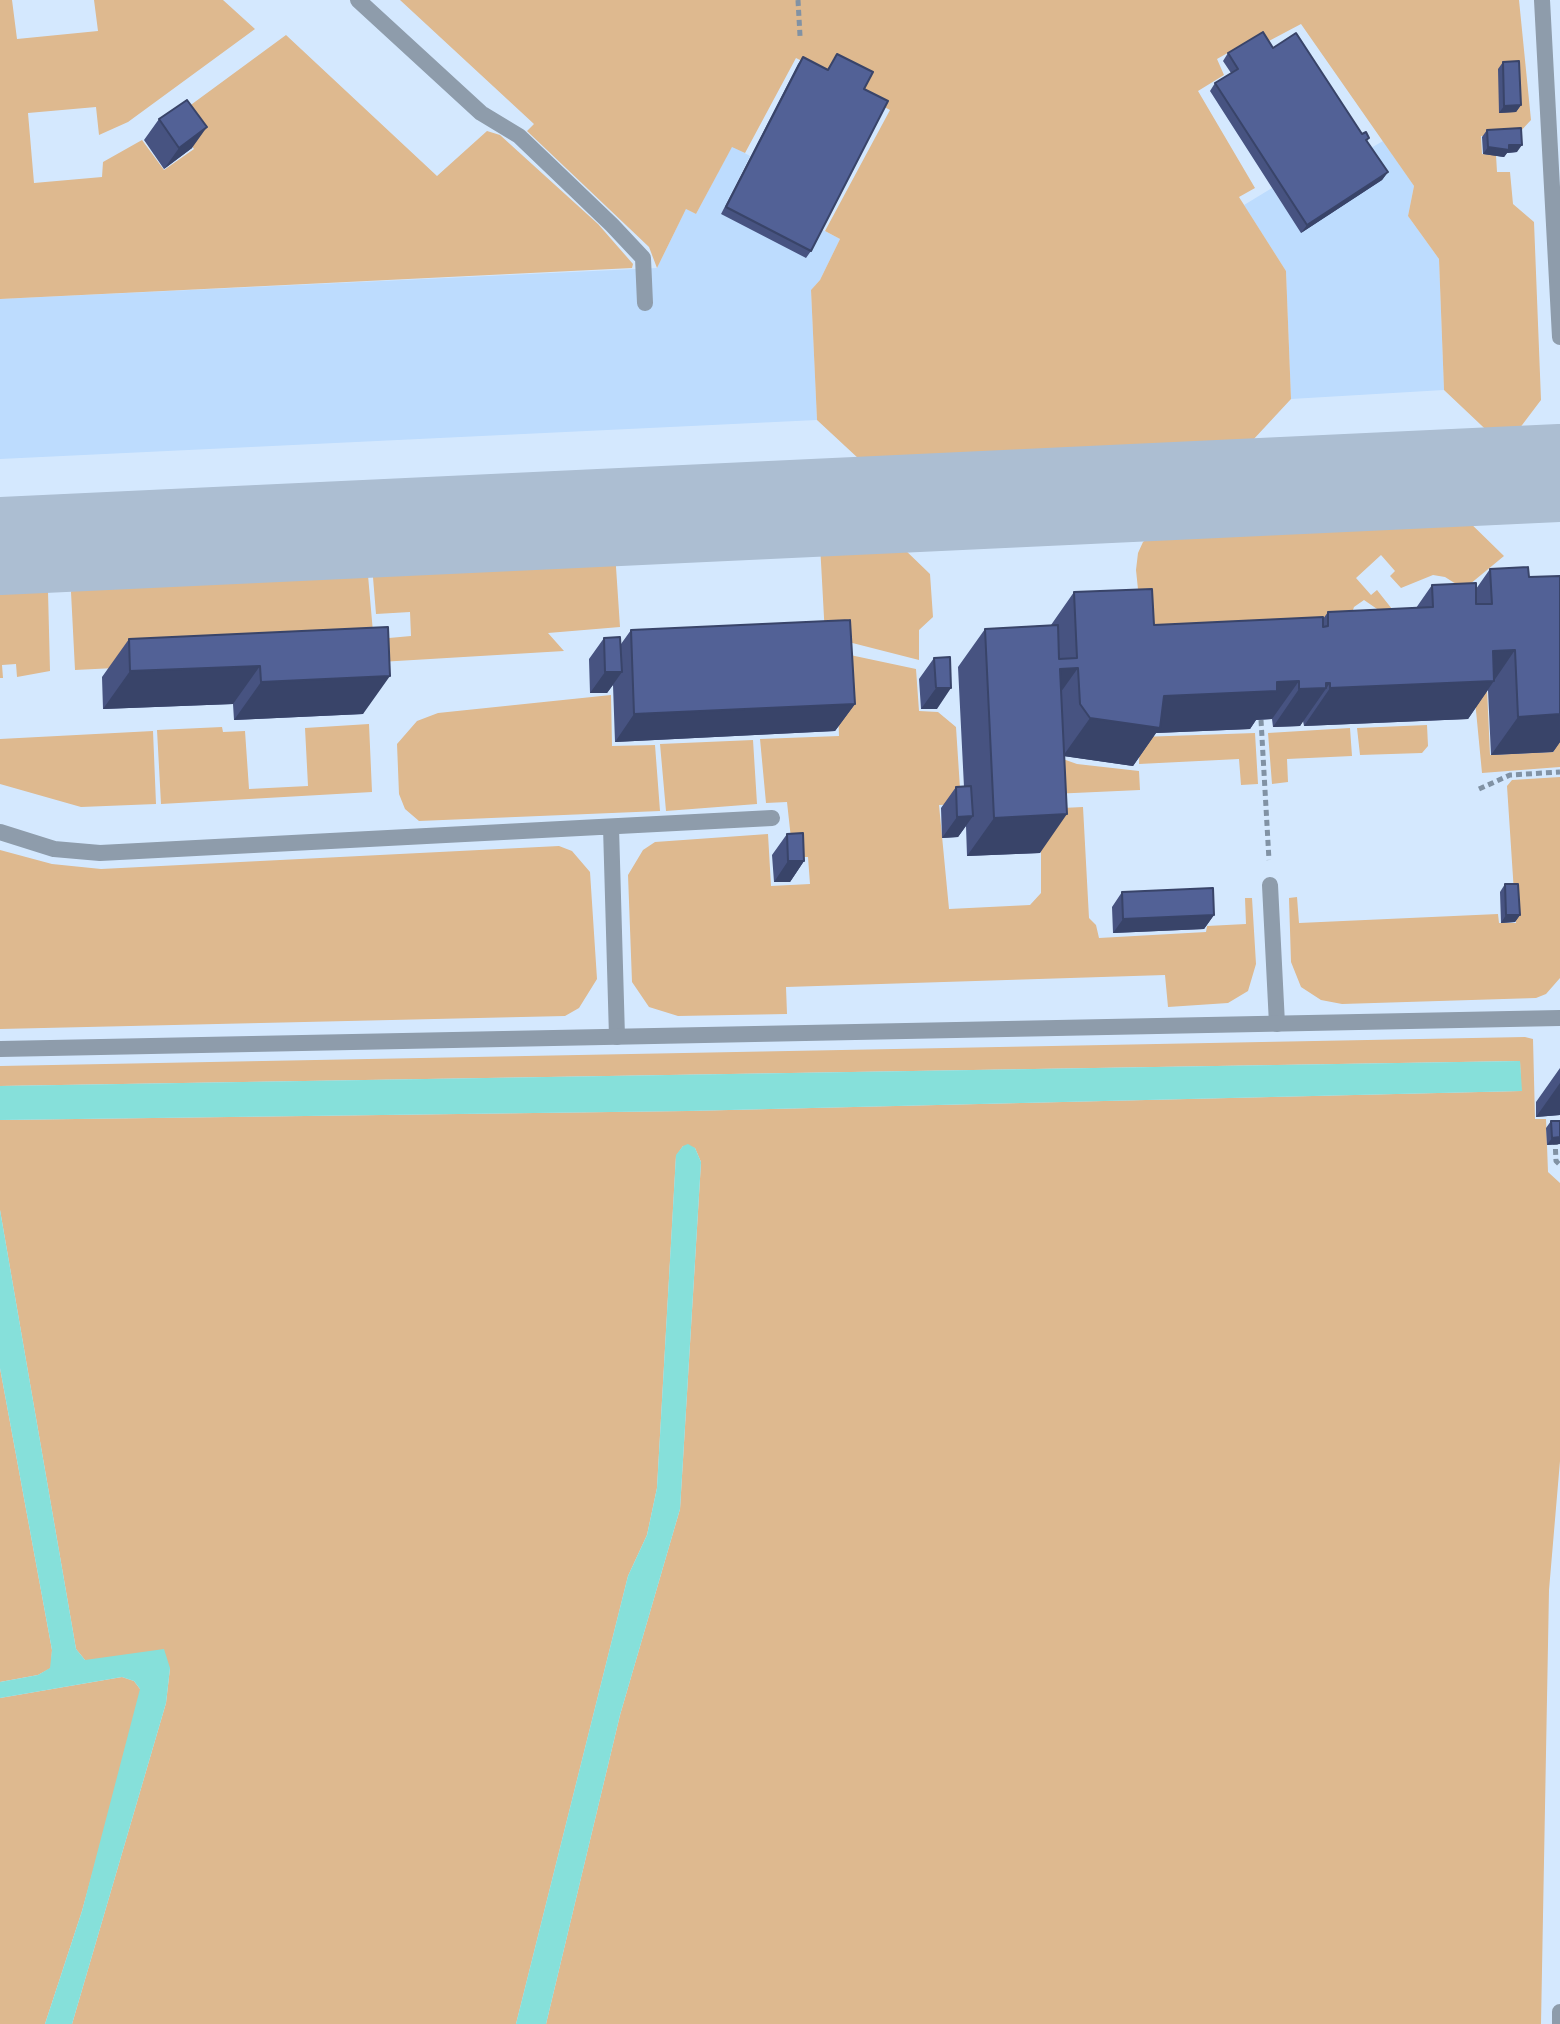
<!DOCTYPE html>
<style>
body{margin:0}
canvas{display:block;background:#d4e8fe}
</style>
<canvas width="1560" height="2024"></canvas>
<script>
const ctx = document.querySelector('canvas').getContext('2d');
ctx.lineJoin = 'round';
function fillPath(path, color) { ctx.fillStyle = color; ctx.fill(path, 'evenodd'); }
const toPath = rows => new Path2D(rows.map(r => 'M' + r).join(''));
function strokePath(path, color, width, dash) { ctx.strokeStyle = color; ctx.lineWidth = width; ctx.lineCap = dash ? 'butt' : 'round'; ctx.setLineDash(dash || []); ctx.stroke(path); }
fillPath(toPath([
 [1383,141,1414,186,1408,216,1439,259,1444,390,1291,399,1286,271,1244,205,1272,188,1301,232,1364,152],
 [732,146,750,156,721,214,821,229,840,239,820,280,811,290,817,420,0,459,0,299,657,268,686,209,696,214]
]), '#bddcfe');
fillPath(toPath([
 [0,0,12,0,17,39,98,31,94,0,223,0,255,29,128,122,99,135,96,107,28,113,34,183,102,177,103,162,142,140,164,170,194,149,173,118,286,35,437,176,487,131,500,135,598,224,633,264,632,268,0,299],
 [400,0,1519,0,1531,120,1518,134,1481,136,1482,154,1496,155,1497,172,1510,172,1513,204,1534,222,1541,400,1510,441,1499,442,1444,390,1439,259,1408,216,1414,186,1301,24,1267,42,1261,34,1217,59,1224,75,1198,91,1255,188,1239,197,1286,271,1291,399,1239,455,873,472,817,420,811,290,820,280,840,239,825,231,890,110,861,95,834,58,826,73,796,58,745,153,732,147,696,214,686,209,657,268,649,247,527,131,534,124],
 [1461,514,1504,556,1464,589,1445,577,1433,575,1401,588,1390,576,1395,571,1381,555,1356,578,1371,595,1377,590,1392,609,1380,611,1364,600,1354,607,1351,616,1144,647,1136,570,1138,553,1143,542,1158,529],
 [883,540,901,546,930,574,933,617,919,630,919,660,825,636,820,544],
 [615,552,620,627,548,633,564,651,380,662,378,639,411,636,410,612,376,614,372,565],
 [367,564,375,655,75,670,71,592,78,579],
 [42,581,48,591,50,671,17,677,16,664,2,665,3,678,0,678,0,582],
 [1547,612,1560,655,1560,767,1482,773,1474,690,1487,689,1490,755,1554,752],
 [836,652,916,669,919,711,938,712,956,727,961,804,939,805,949,909,1030,905,1041,893,1041,809,1083,807,1089,918,1096,925,1099,938,1206,932,1207,926,1246,924,1245,898,1252,898,1256,964,1248,991,1228,1003,1168,1007,1165,975,786,987,787,1014,678,1016,649,1007,632,982,628,875,643,850,655,842,768,834,771,886,810,884,808,857,793,857,787,802,766,803,760,739,839,736],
 [611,695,612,746,655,745,660,811,419,821,405,809,399,794,397,744,417,721,438,713],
 [369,724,372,792,161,804,157,730,222,727,223,732,245,731,249,789,308,786,305,728],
 [1427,725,1428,746,1422,753,1360,755,1357,728],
 [1350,728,1352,756,1287,759,1288,782,1272,784,1268,733],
 [153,731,156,804,81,807,0,784,0,739],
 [1255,733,1258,784,1241,785,1239,759,1139,764,1140,737],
 [753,740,757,804,666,811,660,744],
 [1060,758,1077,764,1139,771,1140,790,1052,794],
 [1560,777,1560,978,1546,994,1536,998,1342,1004,1321,1000,1301,987,1291,962,1289,898,1297,897,1299,923,1498,914,1499,923,1516,923,1507,786,1512,780],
 [559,846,572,851,590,872,597,979,579,1008,565,1016,0,1029,0,850,52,864,101,869],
 [1525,1037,1533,1039,1535,1119,1546,1119,1548,1172,1560,1183,1560,1461,1549,1590,1541,2024,546,2024,620,1715,680,1509,701,1162,695,1148,683,1146,676,1156,657,1488,647,1535,628,1576,516,2024,72,2024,166,1703,170,1668,85,1660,76,1649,0,1210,0,1120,687,1111,1521,1091,1520,1061,0,1086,0,1066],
 [0,1368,52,1650,51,1668,38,1675,0,1682],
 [122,1677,134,1681,140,1689,141,1697,82,1911,45,2024,0,2024,0,1698]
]), '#deb98f');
fillPath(toPath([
 [1520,1061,1522,1091,687,1111,0,1120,0,1086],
 [688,1144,695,1148,701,1162,680,1509,620,1715,546,2024,516,2024,628,1576,647,1535,657,1488,676,1155,683,1146],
 [0,1210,76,1649,85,1660,164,1649,170,1668,166,1703,72,2024,45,2024,82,1911,140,1689,134,1681,122,1677,0,1698,0,1682,38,1675,50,1668,52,1650,0,1368]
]), '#86e0da');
strokePath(toPath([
 [0,546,1560,473]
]), '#acbed2', 98);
strokePath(toPath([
 [798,0,800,36],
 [1261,720,1269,860],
 [1479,789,1510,775,1560,772],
 [1555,1139,1556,1161,1560,1165]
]), '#8192a4', 5, [6, 4]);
strokePath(toPath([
 [358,0,481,113,519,136,612,225,643,258,645,303],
 [1542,0,1560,337],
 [611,827,617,1037],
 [0,832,54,849,100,853,772,818],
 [1270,885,1277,1024]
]), '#8e9cab', 16);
strokePath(toPath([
 [0,1049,1560,1018],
 [1560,2024,1560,2012]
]), '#8e9cab', 16);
fillPath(toPath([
 [1273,48,1362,134,1369,138,1367,141,1388,172,1382,180,1301,233,1210,91,1215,83,1231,73,1223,61,1228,53],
 [837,54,864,89,811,251,806,258,721,214,798,64,803,57,827,70],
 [1503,62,1521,105,1516,112,1499,113,1498,69],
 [159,119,192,148,164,169,144,140],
 [1487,130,1517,152,1507,153,1504,157,1483,154,1482,137],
 [1490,569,1529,577,1560,576,1560,742,1553,752,1491,755,1488,690,1468,719,1304,726,1303,721,1300,726,1273,727,1272,719,1256,720,1250,729,1156,733,1133,766,1064,756,1040,853,967,856,966,826,958,837,942,838,941,808,956,787,964,787,958,667,985,629,1051,625,1074,592,1154,625,1323,619,1328,612,1416,608,1432,585,1476,589],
 [388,627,363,714,234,720,233,704,103,709,102,677,129,639],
 [631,630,855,704,835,731,615,742,613,685,607,693,590,693,589,659,604,638,621,644],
 [934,658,937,709,921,709,919,679],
 [787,834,804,861,790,882,774,882,772,855],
 [1505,884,1520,915,1515,922,1501,923,1500,892],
 [1122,892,1214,915,1204,929,1113,933,1112,907],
 [1560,1068,1560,1115,1536,1117,1536,1102],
 [1551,1121,1560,1121,1560,1144,1547,1145,1546,1128]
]), '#475381');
fillPath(toPath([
 [1521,105,1516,112,1499,113,1504,106],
 [207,127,192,148,164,169,179,148],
 [1522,145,1517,152,1507,153,1504,157,1483,154,1488,147],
 [1388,172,1382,180,1301,233,1307,225],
 [1515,650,1468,719,1304,726,1330,688,1493,651],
 [260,666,233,704,103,709,130,671],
 [1078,668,1051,706,1060,669],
 [605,672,622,672,607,693,590,693],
 [390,676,363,714,234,720,261,682],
 [1299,681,1272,719,1256,720,1250,729,1156,733,1133,766,1063,756,1090,718,1164,696,1277,682],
 [1326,683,1330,683,1300,726,1273,727,1299,689],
 [936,688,951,688,937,709,921,709],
 [855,704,835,731,615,742,634,714],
 [1560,714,1560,742,1553,752,1491,755,1518,717],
 [1067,814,1040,853,967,856,994,818],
 [973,816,958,837,942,838,957,817],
 [788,861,804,861,790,882,774,882],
 [1214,915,1204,929,1113,933,1123,919],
 [1506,915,1520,915,1515,922,1501,923],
 [1560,1083,1560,1115,1536,1117],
 [1560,1137,1560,1144,1547,1145,1552,1138]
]), '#394469');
const building = toPath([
 [1263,32,1273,48,1296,33,1362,134,1366,132,1369,138,1366,140,1388,172,1307,225,1215,83,1238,69,1228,53,1263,32],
 [837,54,873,72,864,89,888,101,811,251,726,207,803,57,828,70,837,54],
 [1519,61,1521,105,1504,106,1503,62,1519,61],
 [187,100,207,127,179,148,159,119,187,100],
 [1521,128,1522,145,1509,145,1509,150,1488,147,1487,130,1521,128],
 [1528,567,1529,577,1560,576,1560,714,1518,717,1515,650,1493,651,1494,681,1330,688,1330,683,1326,683,1326,688,1299,689,1299,681,1277,682,1277,691,1164,696,1160,728,1090,718,1080,704,1078,668,1060,669,1067,814,994,818,985,629,1058,625,1059,659,1077,658,1074,592,1152,589,1154,625,1323,617,1323,627,1328,626,1328,612,1433,607,1432,585,1476,583,1476,604,1492,604,1490,569,1528,567],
 [850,620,855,704,634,714,631,630,850,620],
 [388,627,390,676,261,682,260,666,130,671,129,639,388,627],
 [620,637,622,672,605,672,604,638,620,637],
 [950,657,951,688,936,688,934,658,950,657],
 [971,786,973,816,957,817,956,787,971,786],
 [803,833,804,861,788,861,787,834,803,833],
 [1505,884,1518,884,1520,915,1506,915,1505,884],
 [1213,888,1214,915,1123,919,1122,892,1213,888],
 [1551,1121,1560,1121,1560,1137,1552,1138,1551,1121]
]);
fillPath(building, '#526196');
strokePath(building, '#394469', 2);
</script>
